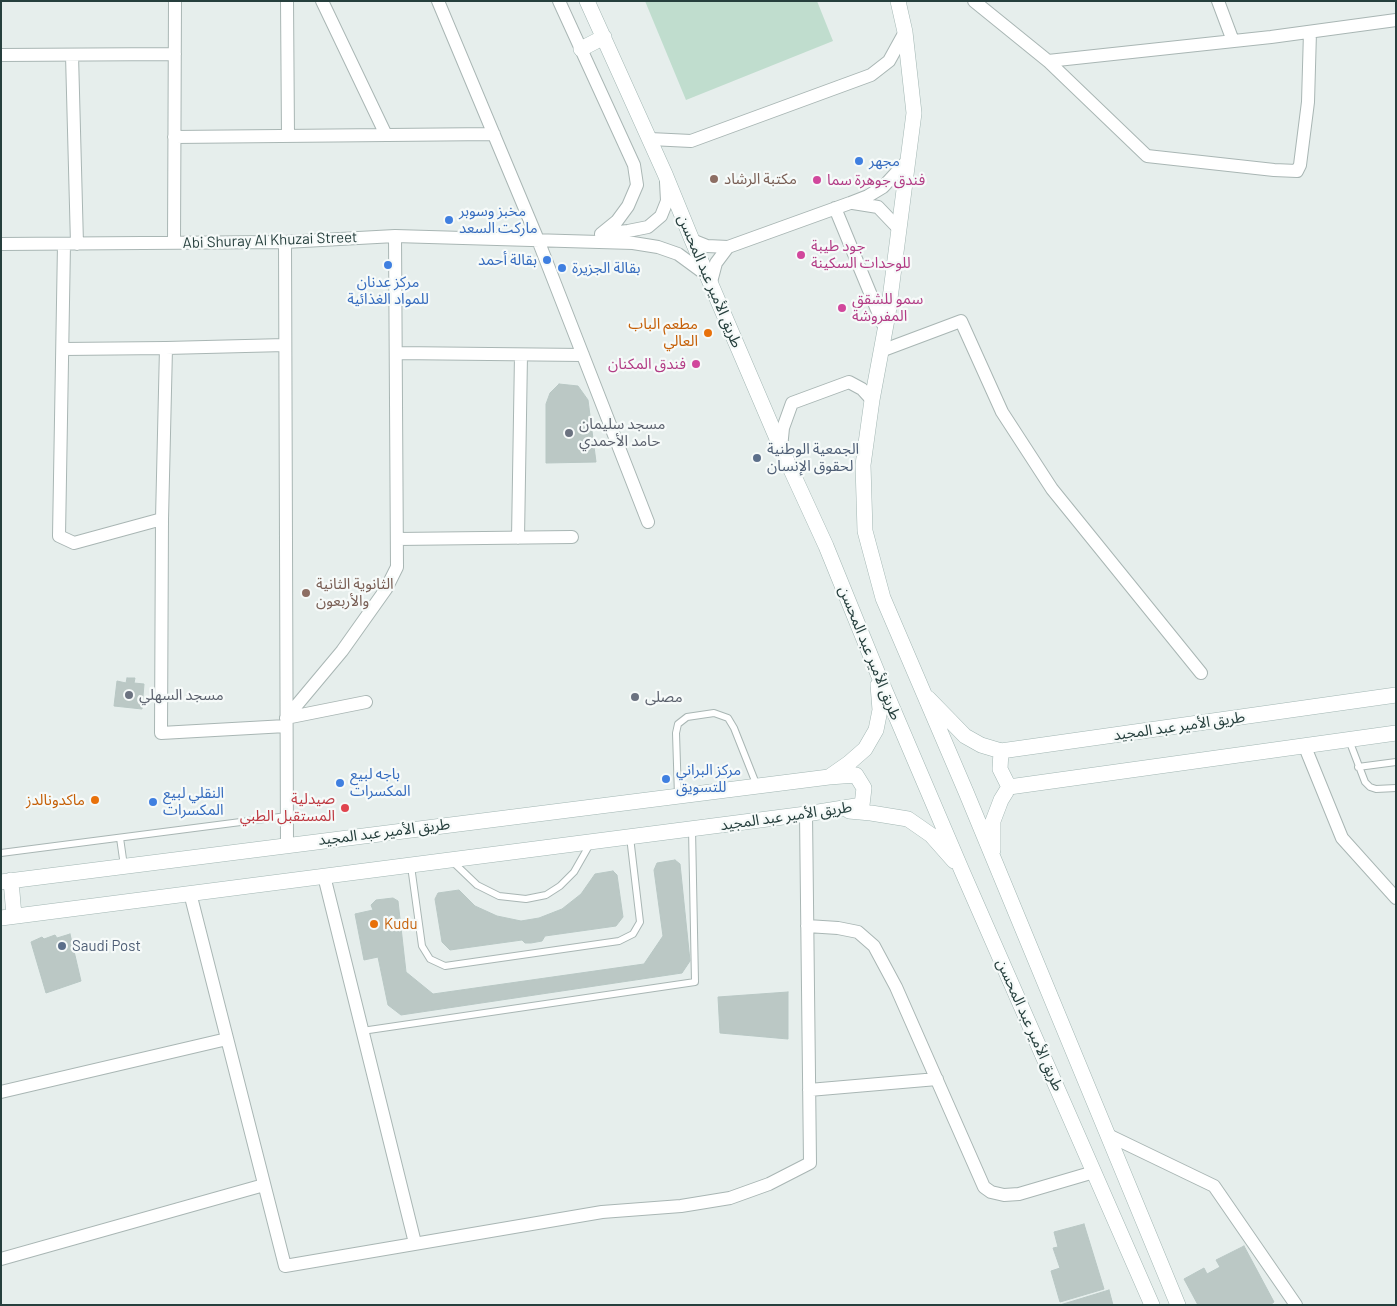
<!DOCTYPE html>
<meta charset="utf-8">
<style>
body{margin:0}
#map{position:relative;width:1397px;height:1306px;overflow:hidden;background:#e6eeec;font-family:Barlow,sans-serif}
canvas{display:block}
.frame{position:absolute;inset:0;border:2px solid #263f3d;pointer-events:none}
</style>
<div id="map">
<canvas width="1397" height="1306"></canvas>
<div class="frame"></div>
</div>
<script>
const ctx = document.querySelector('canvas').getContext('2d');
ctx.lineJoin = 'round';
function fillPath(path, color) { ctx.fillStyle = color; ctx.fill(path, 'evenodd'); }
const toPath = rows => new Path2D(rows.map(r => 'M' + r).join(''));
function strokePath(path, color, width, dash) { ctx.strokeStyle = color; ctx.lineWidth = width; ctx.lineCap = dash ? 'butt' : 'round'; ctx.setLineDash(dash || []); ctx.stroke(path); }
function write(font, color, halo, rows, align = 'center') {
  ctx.font = font + ' Barlow,"Noto Sans Arabic",sans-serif'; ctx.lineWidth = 4.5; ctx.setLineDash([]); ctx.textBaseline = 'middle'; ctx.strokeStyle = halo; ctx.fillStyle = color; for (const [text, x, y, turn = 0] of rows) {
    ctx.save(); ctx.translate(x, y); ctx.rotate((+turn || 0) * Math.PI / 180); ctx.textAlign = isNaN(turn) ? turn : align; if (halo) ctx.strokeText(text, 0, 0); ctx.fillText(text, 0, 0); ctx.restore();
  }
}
fillPath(toPath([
 [645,1,817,1,833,41,686,100]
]), '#c0ddce');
const building = toPath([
 [559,384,578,386,588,400,596,462,546,463,546,404,550,393,559,384],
 [127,678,135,678,134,683,144,684,142,709,114,706,117,681,126,683,127,678],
 [675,860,680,864,690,961,682,973,401,1015,388,1005,378,957,364,960,355,914,373,910,371,905,376,900,393,898,398,901,406,972,433,994,644,964,663,936,654,870,657,863,675,860],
 [613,871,617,875,623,917,616,926,545,936,542,941,531,943,525,943,522,940,450,950,442,942,435,899,438,893,459,890,475,906,497,916,521,921,539,918,562,909,581,894,595,874,613,871],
 [70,934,81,981,46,993,31,942,42,937,44,939,55,935,57,938,70,934],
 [788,992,788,1039,720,1033,718,997,788,992],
 [1084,1224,1104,1289,1060,1302,1051,1271,1060,1268,1053,1248,1058,1247,1054,1232,1084,1224],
 [1244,1246,1274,1302,1270,1305,1198,1305,1184,1279,1204,1268,1207,1274,1220,1267,1216,1260,1244,1246],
 [1109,1290,1113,1305,1060,1305,1109,1290]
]);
fillPath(building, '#bbc8c5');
strokePath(building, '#b8c7c4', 1);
const service = toPath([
 [1349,740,1365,782,1370,787,1376,789,1396,788],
 [1358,767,1396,762],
 [678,796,676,733,678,724,687,717,714,713,728,718,734,728,757,786],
 [120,838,124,866],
 [1,853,287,816],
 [453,862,477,885,499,896,526,899,546,895,560,886,574,872,590,844],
 [411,866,422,946,430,959,445,966,619,941,633,934,640,922,630,837],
 [362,1031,695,982,692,829]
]);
const minor = toPath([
 [287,1,288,136],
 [322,1,386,135],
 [438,1,538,240,648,522],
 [559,1,634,165,637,185,628,206,617,221,601,234],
 [974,1,1048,61,1271,37,1396,20],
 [1218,1,1233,41],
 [1,55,175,54],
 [72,55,77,244],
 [1048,61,1147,156,1274,170,1297,171,1300,165,1308,102,1310,32],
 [174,137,494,134],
 [650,139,691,141,871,75,889,61,905,32],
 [853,203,878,207,899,229],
 [835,208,885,329],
 [601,234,628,231,648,227,661,216,667,201,666,182],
 [692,240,707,246,728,247,850,203,868,196,883,187,907,161],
 [285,242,287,845],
 [174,243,175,1],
 [1,244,285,242,395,236,633,243,658,247,678,254,708,276],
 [64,244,59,536,74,543,162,519],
 [711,282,716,263,728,247],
 [166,348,162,519,161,733,286,726],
 [63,349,166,348,285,345],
 [881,351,961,321,1002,412,1052,489,1201,673],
 [396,353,583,355],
 [781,448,783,428,792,403,849,382,862,389,872,400],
 [518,538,521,355],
 [397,539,572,537],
 [286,718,342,651,386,589,397,567,395,236],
 [286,718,366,702],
 [1305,747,1342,838,1396,898],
 [324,876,415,1243],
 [190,893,285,1266,602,1212,681,1206,730,1198,769,1184,810,1163,806,814],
 [807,926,838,928,858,932,874,946,896,987,984,1187,991,1192,1004,1195,1019,1194,1094,1172],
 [809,1090,937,1079],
 [1,1092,227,1039],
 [1108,1135,1214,1186,1296,1305],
 [1,1259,264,1185]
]);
const secondary = toPath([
 [587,1,665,174,692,240,781,448,826,546,878,674,962,871,1152,1305],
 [898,1,905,32,914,113,888,314,872,400,863,465,865,531,883,598,966,792,1178,1305],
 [581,49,604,37],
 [928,698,965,736,981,745,1001,751,1396,695],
 [1001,751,1000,769,1009,787,1396,733],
 [829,777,849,763,865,749,876,730,880,710,878,685],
 [849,811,871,813,908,819,931,835,954,861],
 [993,850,993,821,1001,800,1009,787],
 [11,880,14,916],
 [1,882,829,777,856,775,864,788,862,805,806,814,1,918]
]);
strokePath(service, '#a9b6b4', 8);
strokePath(minor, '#a9b6b4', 14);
strokePath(secondary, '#a2b6b3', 16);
strokePath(service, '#fff', 6);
strokePath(minor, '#fff', 12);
strokePath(secondary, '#fff', 15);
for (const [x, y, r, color] of [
 [859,161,5,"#3f7fe0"],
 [714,179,5,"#8d6e63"],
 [817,180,5,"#d1479c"],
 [449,220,5,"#3f7fe0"],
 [801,255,5,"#d1479c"],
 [547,260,5,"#3f7fe0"],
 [388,265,5,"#3f7fe0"],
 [562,268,5,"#3f7fe0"],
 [842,308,5,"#d1479c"],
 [708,333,5,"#e8710a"],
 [696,364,5,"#d1479c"],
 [569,433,5,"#6b7280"],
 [757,458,5,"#5c6f8a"],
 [306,593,5,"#8d6e63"],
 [129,695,5,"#6b7280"],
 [635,697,5,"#6b7280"],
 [666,779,5,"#3f7fe0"],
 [340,783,5,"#3f7fe0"],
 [95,800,5,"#e8710a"],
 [153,802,5,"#3f7fe0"],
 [345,808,5,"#e0444e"],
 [374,924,5,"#e8710a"],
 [62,946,5,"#5c6f8a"]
]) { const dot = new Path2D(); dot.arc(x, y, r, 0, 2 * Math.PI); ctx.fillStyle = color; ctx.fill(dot); strokePath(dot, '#f6faf9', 2); }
write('15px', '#366cbe', '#f6faf9', [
 ["مجهر",869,161],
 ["مخبز وسوبر",459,211],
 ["ماركت السعد",459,228],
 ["بقالة أحمد",537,260,"right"],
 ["بقالة الجزيرة",572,268],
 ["مركز عدنان",388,282,"center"],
 ["للمواد الغذائية",388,299,"center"],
 ["مركز البراني",676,770],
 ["للتسويق",676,787],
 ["باجه لبيع",350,774],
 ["المكسرات",350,791],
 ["النقلي لبيع",163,793],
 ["المكسرات",163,810]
], 'left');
write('15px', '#785e54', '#f6faf9', [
 ["مكتبة الرشاد",724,179],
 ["الثانوية الثانية",316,584],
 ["والأربعون",316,601]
], 'left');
write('15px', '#b23c85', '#f6faf9', [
 ["فندق جوهرة سما",827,180],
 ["جود طيبة",811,246],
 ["للوحدات السكينة",811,263],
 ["سمو للشقق",852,299],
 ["المفروشة",852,316],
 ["فندق المكنان",686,364,"right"]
], 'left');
write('15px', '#263f3d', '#f6faf9', [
 ["Abi Shuray Al Khuzai Street",270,240,-2],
 ["طريق الأمير عبد المحسن",710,281,67],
 ["طريق الأمير عبد المحسن",870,653,68],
 ["طريق الأمير عبد المجيد",1179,726,-8],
 ["طريق الأمير عبد المجيد",786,816,-8],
 ["طريق الأمير عبد المجيد",384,832,-7],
 ["طريق الأمير عبد المحسن",1030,1025,66]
]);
write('15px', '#c56008', '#f6faf9', [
 ["مطعم الباب",698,324],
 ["العالي",698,341],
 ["ماكدونالدز",85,800],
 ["Kudu",384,924,"left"]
], 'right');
write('15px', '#5b616d', '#f6faf9', [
 ["مسجد سليمان",579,424],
 ["حامد الأحمدي",579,441],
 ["مسجد السهلي",139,695],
 ["مصلى",645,697]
], 'left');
write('15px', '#4e5e75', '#f6faf9', [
 ["الجمعية الوطنية",767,449],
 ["لحقوق الإنسان",767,466],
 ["Saudi Post",72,946]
], 'left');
write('15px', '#be3a42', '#f6faf9', [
 ["صيدلية",335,799],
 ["المستقبل الطبي",335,816]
], 'right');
</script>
